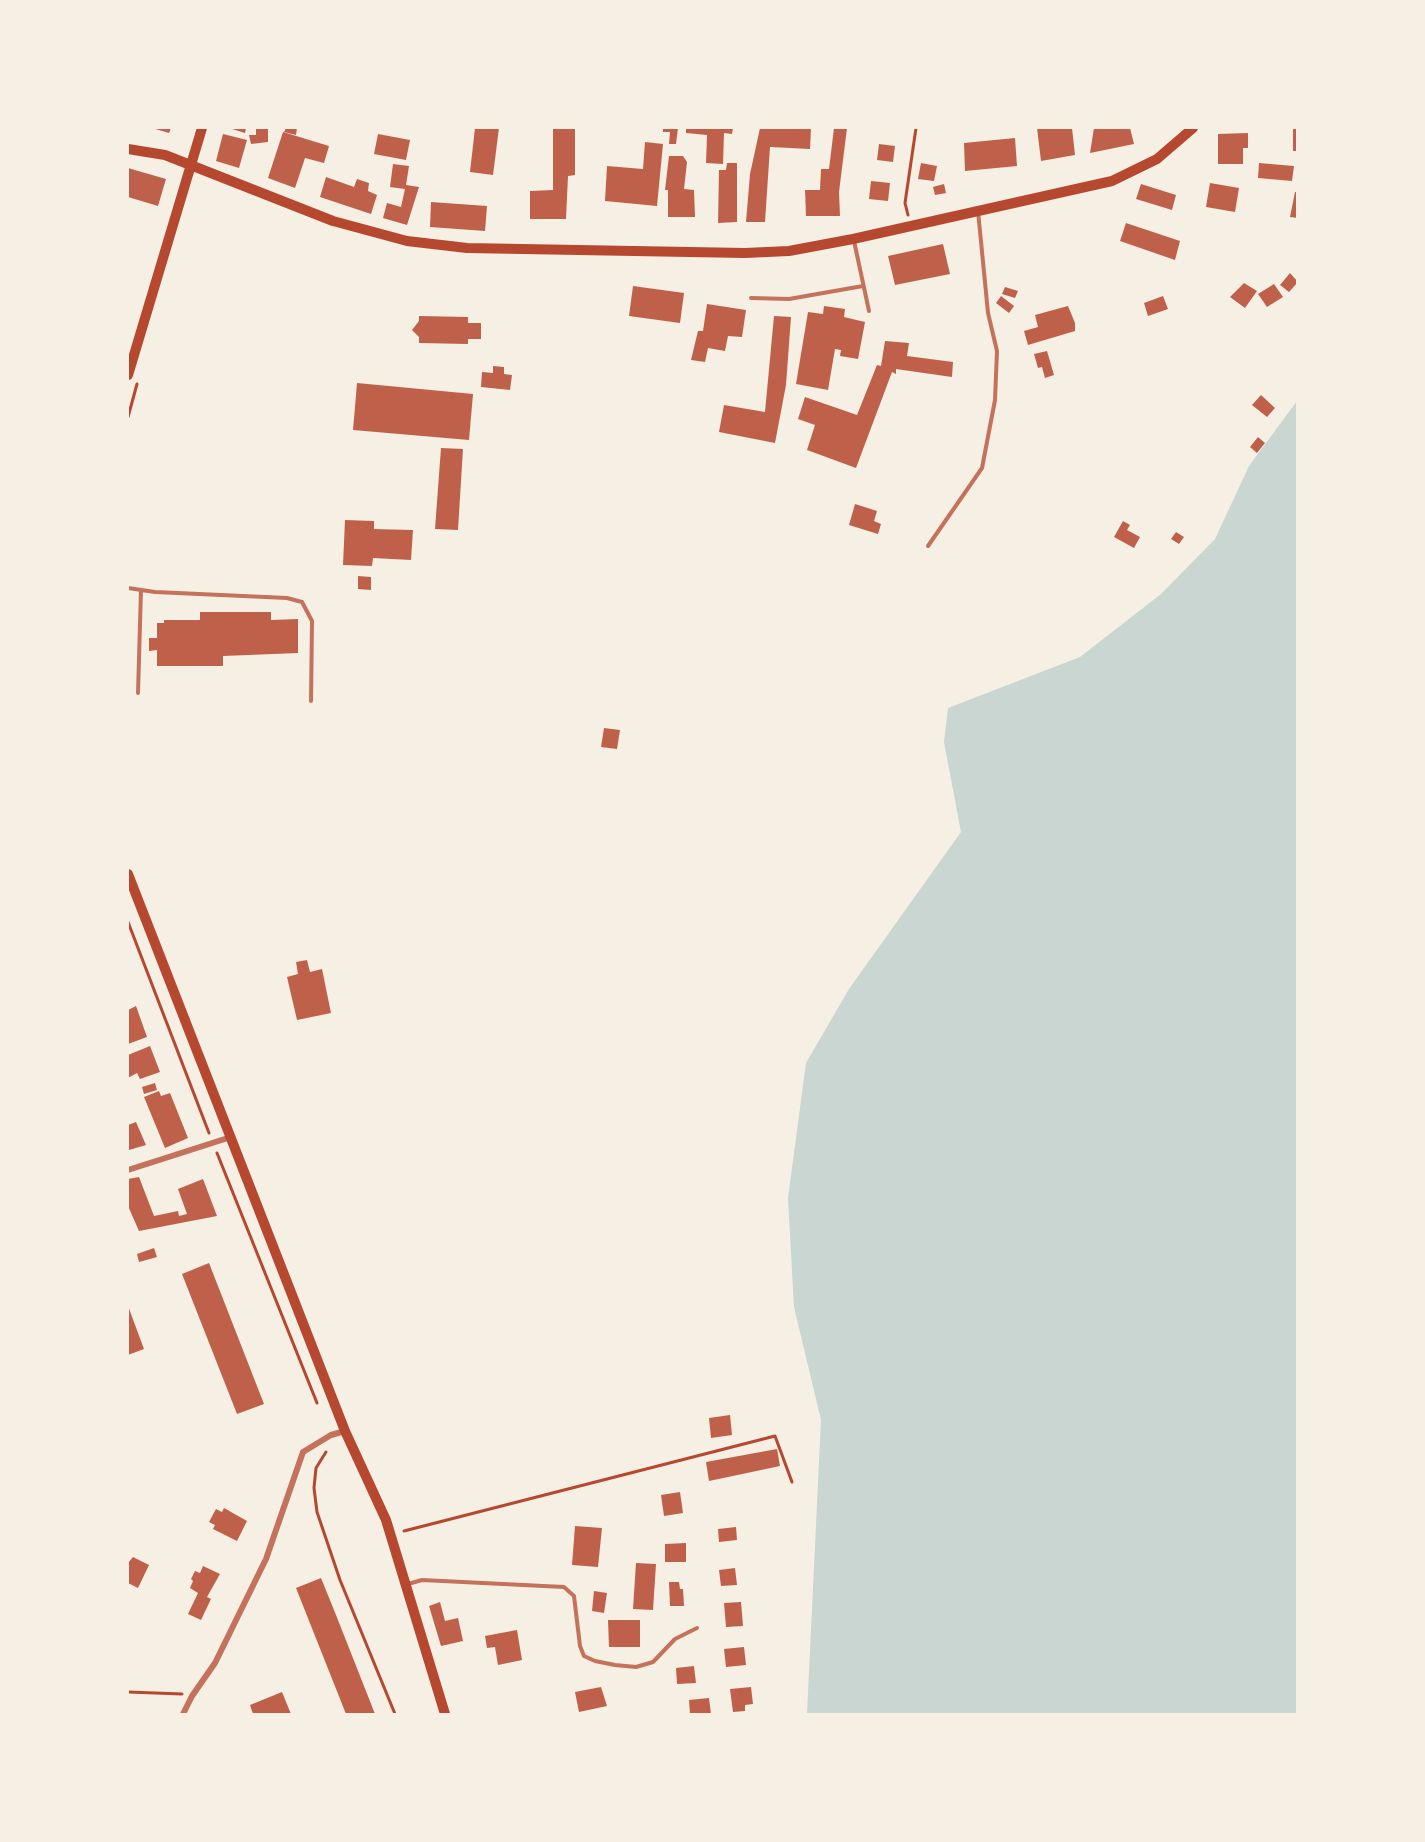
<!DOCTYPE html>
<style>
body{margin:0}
#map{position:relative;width:1425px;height:1842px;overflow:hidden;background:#f6efe4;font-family:"Fira Sans",sans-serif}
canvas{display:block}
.frame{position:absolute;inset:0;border:129px solid #f6efe4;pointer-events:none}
</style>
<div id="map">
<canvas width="1425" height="1842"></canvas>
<div class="frame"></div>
</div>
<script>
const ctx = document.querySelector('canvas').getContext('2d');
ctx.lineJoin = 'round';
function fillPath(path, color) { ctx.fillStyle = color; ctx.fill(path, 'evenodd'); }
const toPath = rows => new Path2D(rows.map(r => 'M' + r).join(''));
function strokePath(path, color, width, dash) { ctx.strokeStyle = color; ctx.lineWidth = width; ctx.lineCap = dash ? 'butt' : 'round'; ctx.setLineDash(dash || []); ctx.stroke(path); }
fillPath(toPath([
 [1297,401,1297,1714,807,1714,821,1420,794,1307,788,1198,806,1063,849,989,961,832,944,742,948,708,1080,657,1161,594,1215,539,1249,466]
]), '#c9d6d2');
fillPath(toPath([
 [152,128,171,128,169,133],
 [229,128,246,128,245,133],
 [256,128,268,128,268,142,251,144,249,135,256,135],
 [286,128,297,128,296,135,284,132],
 [475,128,499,128,493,175,470,172],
 [553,128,575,128,575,175,568,176,566,219,530,219,530,191,553,190],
 [663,128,678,128,676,144,669,144,670,132,663,132],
 [686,128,733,128,732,134,724,133,723,164,706,163,707,135,686,133],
 [760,128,811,128,810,149,770,147,765,222,746,222,750,174],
 [834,128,847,128,839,192,840,216,806,216,805,190,820,190,821,169,829,169],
 [1037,128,1072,128,1075,155,1041,161],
 [1094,128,1130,128,1134,144,1090,153],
 [1293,128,1298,128,1298,151,1293,151],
 [283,132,329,146,324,163,305,158,295,188,268,178],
 [1248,133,1248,148,1243,148,1243,164,1218,164,1218,134],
 [223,134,247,140,239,168,216,161],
 [378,134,410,140,406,160,374,154],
 [1015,138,1017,166,965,171,964,143],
 [645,142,663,144,657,206,605,201,607,166,643,169],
 [879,144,895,146,893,162,877,160],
 [669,156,683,156,687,162,684,189,694,190,695,217,668,217,668,190,665,190],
 [727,163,737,163,737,222,718,223,719,170,726,170],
 [921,163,937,166,934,181,918,179],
 [1259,163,1294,166,1292,181,1258,178],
 [393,164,409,166,406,185,419,187,407,225,383,218,387,203,401,207,405,189,390,187],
 [128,168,166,179,158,206,128,197],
 [326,177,354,187,357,179,369,183,368,191,377,195,371,214,320,197],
 [871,181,890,183,888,201,869,199],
 [1210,183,1239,188,1235,212,1206,207],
 [944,184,946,193,935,195,933,187],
 [1141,184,1176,195,1172,210,1136,199],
 [1295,192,1298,192,1298,218,1290,217],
 [431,202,487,206,485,231,430,227],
 [1126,223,1180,241,1175,260,1120,241],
 [943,244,950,274,895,285,888,256],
 [1290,273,1298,282,1289,292,1280,285],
 [1244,283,1257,291,1245,308,1230,297],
 [1274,284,1283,297,1267,307,1258,294],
 [633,286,684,293,680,323,629,316],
 [1005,287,1018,291,1015,298,1002,294],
 [1001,296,1014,306,1009,313,996,303],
 [1163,296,1168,309,1148,316,1144,303],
 [707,304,746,310,742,337,728,336,725,351,708,348,705,362,691,360,698,331,703,331],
 [824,306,845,309,844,317,865,322,858,359,840,356,841,350,835,349,828,390,796,384,808,312,823,314],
 [1068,306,1075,323,1075,331,1028,345,1024,331,1038,327,1035,315],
 [419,316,468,317,468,323,481,323,481,339,468,339,468,344,419,343,419,337,412,330,419,321],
 [774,316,791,317,786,385,775,443,719,432,724,405,765,412],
 [885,341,909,343,907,356,953,362,952,377,896,369,896,374,892,372,856,468,807,450,815,425,798,419,805,397,857,415,877,365,881,366],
 [1047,351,1054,375,1045,378,1042,367,1038,368,1034,354],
 [493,366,504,367,504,374,512,375,510,390,481,387,482,372,493,373],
 [357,383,473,394,469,440,353,430],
 [1261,395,1275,408,1267,417,1252,405],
 [1258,437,1265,443,1257,453,1250,447],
 [441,448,463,449,458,530,435,529],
 [855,504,877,511,874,521,881,524,878,534,849,525],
 [345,520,374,521,374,529,413,530,411,560,373,558,372,566,343,565],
 [1123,521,1130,525,1127,530,1140,537,1134,548,1114,537],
 [1176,532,1184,537,1179,544,1171,539],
 [358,576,371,577,371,590,358,589],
 [200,612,271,612,271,620,298,619,298,653,223,656,223,666,157,666,157,650,149,651,149,638,157,638,157,623,164,623,164,620,200,620],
 [604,728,620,730,617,749,601,747],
 [307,960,310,972,322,969,331,1013,297,1020,287,977,298,974,296,962],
 [136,1006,147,1037,128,1044,128,1010],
 [150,1046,160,1072,140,1079,137,1073,128,1078,128,1055],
 [155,1083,157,1090,144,1094,142,1087],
 [159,1091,161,1096,170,1093,188,1138,165,1148,144,1097],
 [136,1122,146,1145,129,1150,128,1125],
 [139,1177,154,1216,178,1211,179,1216,187,1214,178,1189,203,1179,217,1216,139,1231,128,1206,128,1179],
 [154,1248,157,1257,139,1262,137,1254],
 [209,1263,264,1404,237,1414,182,1274],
 [128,1306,144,1349,128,1355],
 [730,1415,732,1435,711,1438,709,1418],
 [777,1449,780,1466,709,1481,706,1462],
 [680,1492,683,1513,664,1516,661,1495],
 [224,1508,247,1521,237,1541,213,1529,215,1525,209,1522,216,1509,222,1512],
 [575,1526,602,1528,598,1567,572,1565],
 [736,1527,737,1540,719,1542,718,1529],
 [686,1543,686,1562,665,1562,665,1544],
 [133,1557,149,1565,138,1588,128,1583,128,1563],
 [636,1563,656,1564,653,1610,633,1609],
 [203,1566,220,1574,207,1597,211,1599,201,1620,188,1614,198,1593,190,1588,193,1581,191,1579,195,1571,200,1573],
 [735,1568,737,1585,721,1586,719,1570],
 [321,1578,336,1615,375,1714,346,1714,296,1588],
 [669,1582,679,1582,680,1589,683,1589,684,1606,670,1606],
 [594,1591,607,1593,604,1613,592,1611],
 [440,1602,445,1621,458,1618,463,1641,441,1646,429,1606],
 [741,1602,743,1626,726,1627,724,1603],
 [608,1620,640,1620,640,1647,609,1647],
 [517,1630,522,1660,498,1665,495,1647,487,1648,485,1636],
 [744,1647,746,1665,726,1667,724,1649],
 [694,1666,696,1683,677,1684,676,1668],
 [601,1687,607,1706,579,1712,575,1692],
 [751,1687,753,1704,745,1705,745,1711,733,1712,730,1689],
 [282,1692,291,1714,253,1714,250,1705],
 [709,1698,711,1714,690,1714,689,1700]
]), '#bf614a');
strokePath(toPath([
 [908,215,905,203,916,128],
 [128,417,137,384],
 [128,922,209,1133],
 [217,1153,317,1403],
 [326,1452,316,1468,314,1488,317,1512,340,1580,395,1714],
 [404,1531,775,1436,792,1482],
 [128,1692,182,1694]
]), '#b5482f', 3);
strokePath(toPath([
 [854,241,869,311],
 [751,298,789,299,863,286],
 [928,546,982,468,995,400,997,351,988,313,978,211],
 [128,588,155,592,287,598,302,602,312,621,311,701],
 [138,693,141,590],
 [408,1584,422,1580,564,1587,574,1596,580,1646,584,1656,595,1661,615,1665,636,1667,653,1662,675,1639,697,1628]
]), '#c5725c', 4);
strokePath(toPath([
 [128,1170,231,1137],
 [183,1714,192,1696,215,1663,266,1559,303,1452,331,1435,345,1431]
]), '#c5725c', 6);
strokePath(toPath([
 [128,149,165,155,333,221,407,241,467,248,745,253,789,251,853,239,1112,181,1157,159,1193,128],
 [128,375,202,128],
 [128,874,345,1431,386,1520,445,1714]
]), '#b5482f', 10);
</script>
